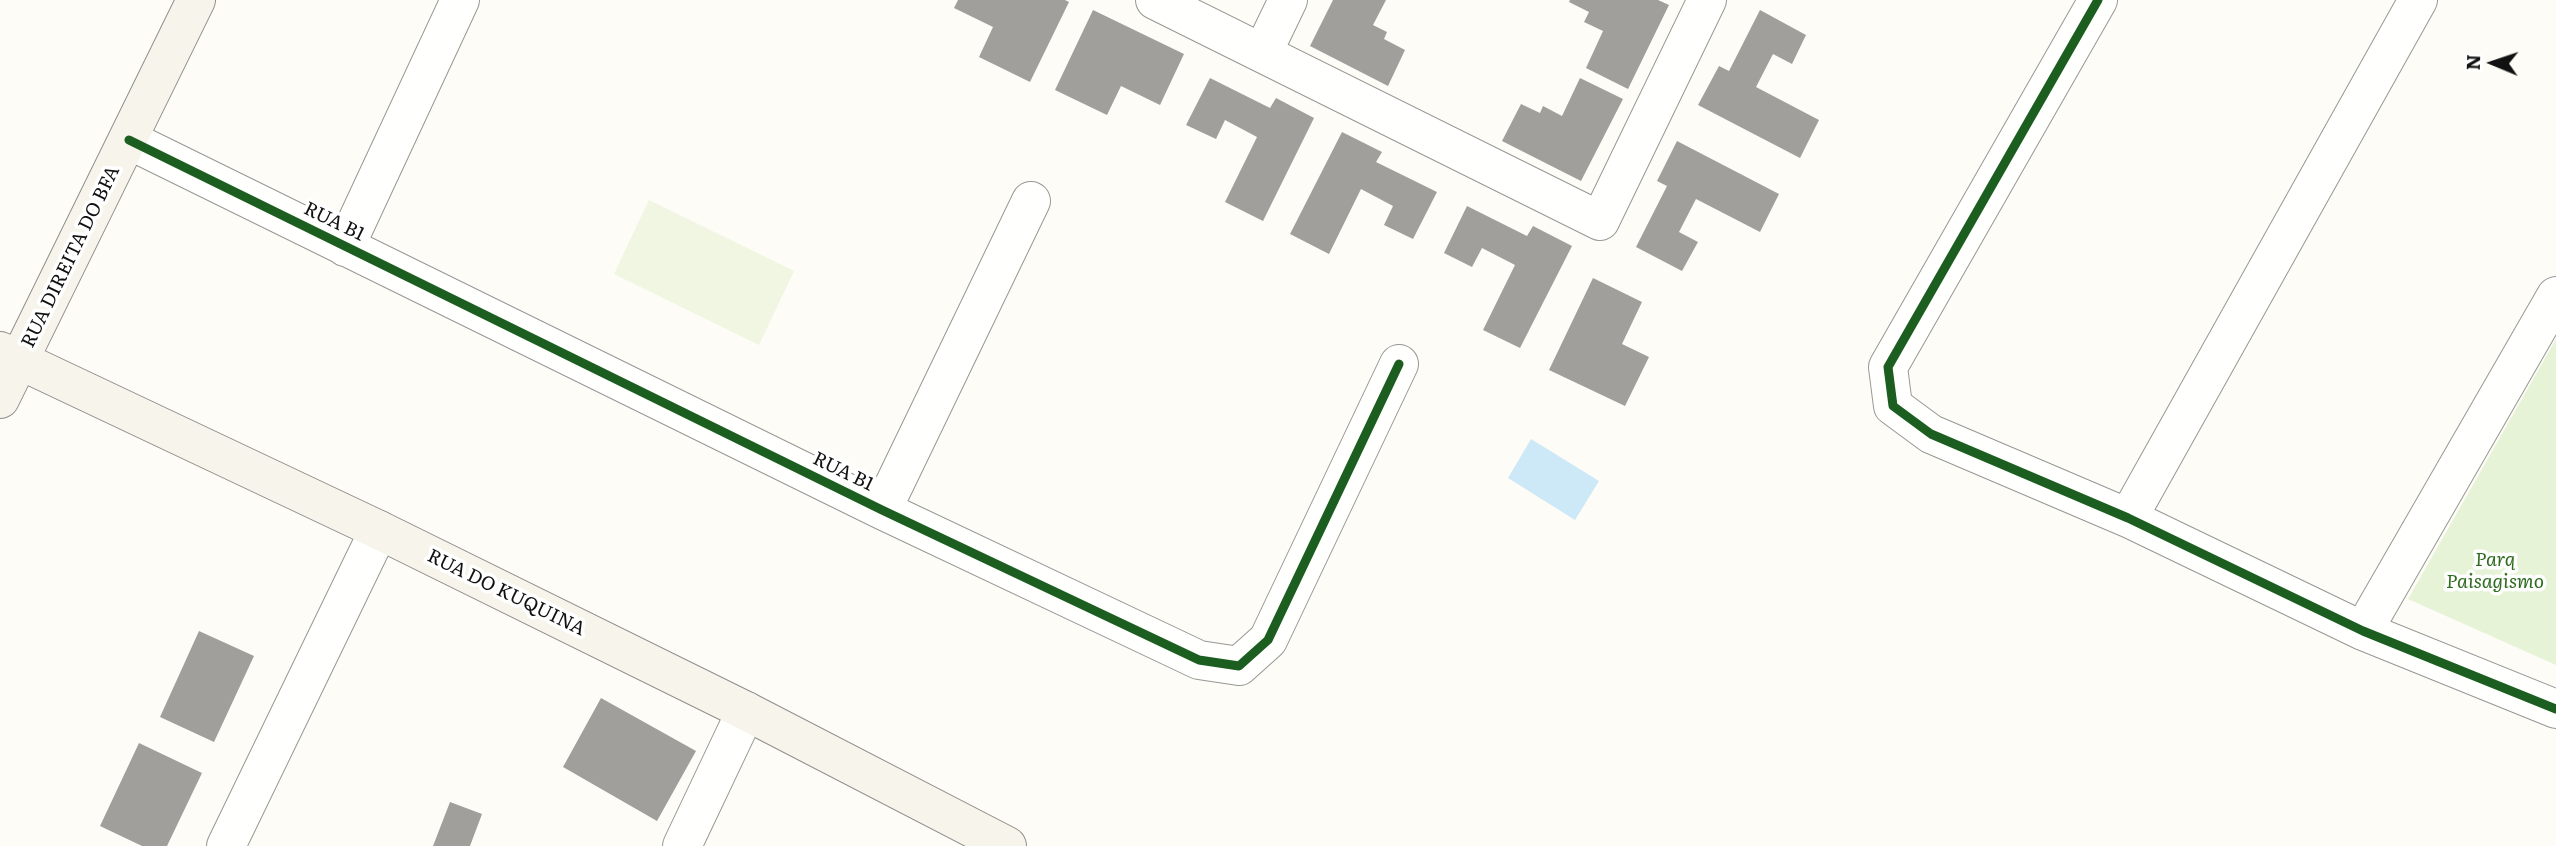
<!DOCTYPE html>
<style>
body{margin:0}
#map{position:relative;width:2556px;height:846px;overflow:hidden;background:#fdfcf7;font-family:Literata,serif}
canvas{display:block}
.north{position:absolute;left:2458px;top:28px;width:70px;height:70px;-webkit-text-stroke:5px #fff;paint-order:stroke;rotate:272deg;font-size:19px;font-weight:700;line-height:28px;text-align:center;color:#111}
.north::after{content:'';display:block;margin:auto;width:24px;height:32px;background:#111;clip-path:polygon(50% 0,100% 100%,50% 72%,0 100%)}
</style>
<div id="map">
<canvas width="2556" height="846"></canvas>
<div class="north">N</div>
</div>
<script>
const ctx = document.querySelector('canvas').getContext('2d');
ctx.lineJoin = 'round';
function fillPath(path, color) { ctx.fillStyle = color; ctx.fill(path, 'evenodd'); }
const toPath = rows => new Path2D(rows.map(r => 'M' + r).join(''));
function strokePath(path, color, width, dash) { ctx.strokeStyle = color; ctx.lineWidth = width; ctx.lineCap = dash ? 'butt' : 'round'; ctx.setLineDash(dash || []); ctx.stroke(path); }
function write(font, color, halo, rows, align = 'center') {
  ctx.font = font + ' Literata,serif'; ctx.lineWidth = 7; ctx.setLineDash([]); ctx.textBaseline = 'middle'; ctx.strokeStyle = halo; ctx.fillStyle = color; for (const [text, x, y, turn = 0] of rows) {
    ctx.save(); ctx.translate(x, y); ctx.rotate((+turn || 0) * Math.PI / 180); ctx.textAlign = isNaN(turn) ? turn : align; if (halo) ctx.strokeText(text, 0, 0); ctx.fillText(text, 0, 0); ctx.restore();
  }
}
fillPath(toPath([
 [2556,339,2556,665,2408,599]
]), '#e7f3d7');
fillPath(toPath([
 [649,200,794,271,759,345,614,274]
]), '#f0f6e1');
fillPath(toPath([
 [1531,439,1599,481,1575,520,1508,478]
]), '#cde8f7');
fillPath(toPath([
 [958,0,1065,0,1069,2,1030,82,979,57,993,27,954,8],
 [1333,0,1386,0,1373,25,1387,32,1384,39,1405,50,1388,86,1310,46],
 [1570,0,1658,0,1669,5,1628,89,1586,68,1603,31,1584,22,1589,12,1569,2],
 [1093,10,1184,54,1160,105,1121,86,1107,115,1055,90],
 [1760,10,1806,35,1792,64,1773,54,1756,87,1819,120,1800,158,1698,105,1719,66,1729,71],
 [1210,78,1270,108,1276,98,1314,118,1263,221,1225,202,1257,137,1225,120,1216,139,1186,125],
 [1580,78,1623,99,1581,181,1502,141,1521,104,1540,113,1543,106,1562,116],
 [1342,132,1382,152,1376,162,1437,192,1413,239,1384,225,1393,206,1361,189,1329,254,1290,234],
 [1677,141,1779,194,1760,232,1696,199,1679,232,1698,242,1682,271,1636,247,1667,186,1657,181],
 [1467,206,1527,236,1533,226,1572,246,1520,348,1483,330,1515,265,1482,248,1472,267,1444,253],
 [1593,278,1642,302,1622,344,1649,357,1625,406,1549,370],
 [199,631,254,656,214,742,160,717],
 [601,698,696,751,657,821,563,767],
 [139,743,202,773,167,846,142,846,100,826],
 [450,802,482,814,470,846,433,846]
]), '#a19f9c');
const street = toPath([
 [1155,0,1600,221,1707,0],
 [2098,0,1888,367,1893,406,1931,434,2128,518,2363,631,2556,709],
 [1263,52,1288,0],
 [129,140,882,510,1199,660,1239,666,1268,640,1399,364],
 [345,247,460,0],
 [882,510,1031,201],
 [2128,518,2418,0],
 [2363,631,2556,296],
 [226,846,379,530],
 [682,846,746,711]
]);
const secondary = toPath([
 [0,351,379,530,746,711,1007,846],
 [0,399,196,0]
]);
strokePath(street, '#979795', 40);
strokePath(secondary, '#8e8d8b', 40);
strokePath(street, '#fffffe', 38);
strokePath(secondary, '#f6f4eb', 38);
strokePath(toPath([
 [2098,0,1888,367,1893,406,1931,434,2128,518,2363,631,2556,709],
 [129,140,882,510,1199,660,1239,666,1268,640,1399,364]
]), '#1b5e20', 9);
write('19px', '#111', '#fff', [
 ["RUA B1",334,222,26],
 ["RUA DIREITA DO BFA",71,257,-64],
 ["RUA B1",843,472,26],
 ["RUA DO KUQUINA",506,593,26]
]);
write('italic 19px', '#2f6b1f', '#fff', [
 ["Parq",2495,560],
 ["Paisagismo",2495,582]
]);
</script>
